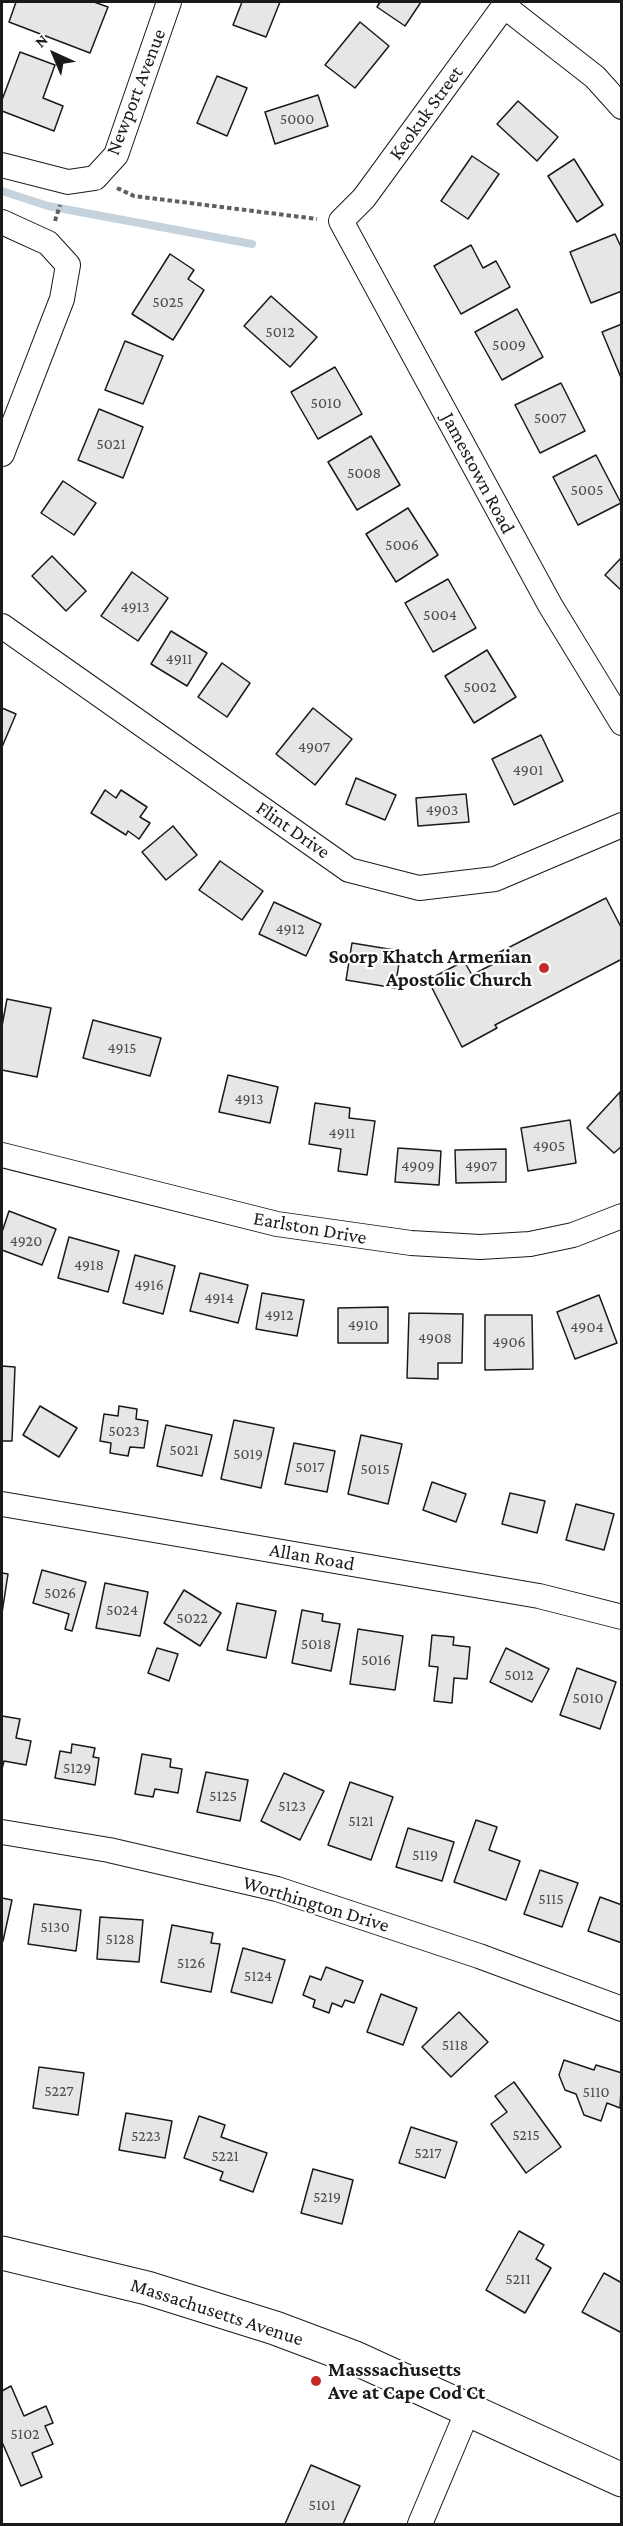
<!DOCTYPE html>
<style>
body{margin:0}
#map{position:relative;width:623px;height:2526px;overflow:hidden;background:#fff;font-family:"Crimson Pro",serif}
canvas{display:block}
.frame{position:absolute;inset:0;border:3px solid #1a1a1a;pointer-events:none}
.north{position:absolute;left:24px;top:24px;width:60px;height:60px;-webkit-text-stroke:4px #fff;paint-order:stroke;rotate:316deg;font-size:16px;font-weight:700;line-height:24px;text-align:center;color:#1a1a1a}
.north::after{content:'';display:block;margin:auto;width:21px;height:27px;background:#1a1a1a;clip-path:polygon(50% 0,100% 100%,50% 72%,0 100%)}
</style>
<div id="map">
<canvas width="623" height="2526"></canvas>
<div class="frame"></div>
<div class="north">N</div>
</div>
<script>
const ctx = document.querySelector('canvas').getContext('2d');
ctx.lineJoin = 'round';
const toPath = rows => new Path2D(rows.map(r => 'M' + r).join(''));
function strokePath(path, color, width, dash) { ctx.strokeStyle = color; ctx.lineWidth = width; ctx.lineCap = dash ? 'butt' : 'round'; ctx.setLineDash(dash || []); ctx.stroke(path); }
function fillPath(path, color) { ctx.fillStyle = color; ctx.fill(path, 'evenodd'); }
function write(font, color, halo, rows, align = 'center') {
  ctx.font = font + ' "Crimson Pro",serif'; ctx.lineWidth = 4.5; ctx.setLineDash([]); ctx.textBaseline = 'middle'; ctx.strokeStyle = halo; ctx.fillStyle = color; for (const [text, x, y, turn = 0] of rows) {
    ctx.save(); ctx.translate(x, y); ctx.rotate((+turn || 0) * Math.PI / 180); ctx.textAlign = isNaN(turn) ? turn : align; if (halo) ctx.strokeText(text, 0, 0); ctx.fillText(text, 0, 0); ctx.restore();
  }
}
strokePath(toPath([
 [2,191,48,206,252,244]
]), '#c6d2dc', 8);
const building = toPath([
 [16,2,94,2,108,7,90,53,9,22,16,2],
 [242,2,280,2,266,37,233,25,242,2],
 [380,2,421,2,405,26,377,7,380,2],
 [360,22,389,46,355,88,325,65,360,22],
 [20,52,55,65,43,98,63,106,54,131,2,111,2,100,20,52],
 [217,76,247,88,227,136,197,123,217,76],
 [318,95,328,126,275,144,265,112,318,95],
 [518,101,558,137,537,161,497,124,518,101],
 [472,156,499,174,468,219,441,201,472,156],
 [574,159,603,205,577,222,548,176,574,159],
 [615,234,622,249,622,291,591,303,570,252,615,234],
 [471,245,483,268,496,261,510,287,461,314,434,266,471,245],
 [170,254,194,270,188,279,204,290,173,340,132,314,170,254],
 [271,296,317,337,290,367,244,326,271,296],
 [517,309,543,357,502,380,475,332,517,309],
 [622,324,622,380,602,332,622,324],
 [125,341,163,356,143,404,105,390,125,341],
 [335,367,362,414,318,439,291,392,335,367],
 [561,383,585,431,540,453,515,405,561,383],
 [99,409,143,427,123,478,78,460,99,409],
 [371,436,400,485,357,510,328,462,371,436],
 [596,455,621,503,578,525,553,477,596,455],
 [63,481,96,503,74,535,41,513,63,481],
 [408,508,438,555,396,582,366,534,408,508],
 [52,556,86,591,66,611,32,576,52,556],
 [621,558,622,559,622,591,605,575,621,558],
 [132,572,168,598,138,641,101,616,132,572],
 [448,579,476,628,433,652,405,603,448,579],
 [171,631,207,653,187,686,151,664,171,631],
 [487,650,516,697,474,723,445,676,487,650],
 [222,663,250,683,227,717,198,697,222,663],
 [2,708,16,714,2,747,2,708],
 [313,708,352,739,315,785,276,754,313,708],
 [541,735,563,781,514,805,492,759,541,735],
 [356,778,396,795,385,820,346,804,356,778],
 [105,790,116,798,121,790,147,807,140,817,150,823,139,839,128,831,126,835,91,813,105,790],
 [466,794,469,822,418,826,416,798,466,794],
 [173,826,197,855,166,880,142,852,173,826],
 [220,861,263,891,242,920,199,890,220,861],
 [606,898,622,929,622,959,495,1025,497,1028,462,1047,428,980,464,961,472,975,497,962,494,955,606,898],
 [274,902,321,924,306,956,259,934,274,902],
 [352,943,401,951,395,988,346,980,352,943],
 [7,999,51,1008,37,1077,2,1070,2,1026,7,999],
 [93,1020,161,1038,150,1076,83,1058,93,1020],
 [228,1075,278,1087,270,1123,219,1112,228,1075],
 [620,1092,622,1146,614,1153,587,1128,620,1092],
 [315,1103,350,1108,349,1118,375,1121,367,1175,338,1171,341,1149,309,1144,315,1103],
 [570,1120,576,1163,528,1171,521,1128,570,1120],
 [398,1148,441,1151,439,1185,395,1182,398,1148],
 [506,1149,506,1182,456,1183,455,1150,506,1149],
 [9,1211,56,1229,42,1265,2,1250,2,1232,9,1211],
 [69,1237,119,1251,108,1292,58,1278,69,1237],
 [135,1255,175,1266,163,1314,123,1303,135,1255],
 [200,1273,248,1285,238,1323,190,1311,200,1273],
 [262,1293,304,1300,297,1336,256,1329,262,1293],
 [599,1295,617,1343,575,1359,557,1312,599,1295],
 [388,1307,388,1343,338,1343,338,1308,388,1307],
 [409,1313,463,1314,462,1363,438,1363,438,1379,407,1378,409,1313],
 [485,1315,532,1315,533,1369,485,1370,485,1315],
 [2,1366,15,1367,12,1441,2,1441,2,1366],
 [40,1406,77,1428,59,1457,23,1435,40,1406],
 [119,1406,137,1409,136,1419,148,1421,144,1448,130,1447,128,1456,110,1453,111,1443,100,1441,104,1414,118,1416,119,1406],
 [234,1420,274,1428,261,1488,221,1479,234,1420],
 [166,1425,212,1435,202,1476,157,1466,166,1425],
 [361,1435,402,1444,388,1504,348,1494,361,1435],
 [294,1443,335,1451,327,1492,285,1484,294,1443],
 [432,1482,466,1494,456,1522,423,1510,432,1482],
 [510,1493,545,1501,537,1533,502,1524,510,1493],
 [576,1504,614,1514,604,1550,566,1540,576,1504],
 [42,1570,86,1582,72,1631,65,1629,69,1614,33,1603,42,1570],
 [2,1573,8,1574,2,1613,2,1573],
 [105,1583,148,1592,140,1636,96,1628,105,1583],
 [184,1590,221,1613,200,1646,164,1623,184,1590],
 [237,1603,276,1611,266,1658,227,1650,237,1603],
 [302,1610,323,1614,322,1621,340,1624,331,1671,292,1663,302,1610],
 [358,1629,403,1636,395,1690,350,1684,358,1629],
 [432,1635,454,1637,453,1645,470,1647,467,1679,454,1678,452,1703,434,1701,438,1667,429,1666,432,1635],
 [157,1648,178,1654,169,1681,148,1673,157,1648],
 [506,1648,549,1669,532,1702,490,1682,506,1648],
 [577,1668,616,1682,600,1729,560,1715,577,1668],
 [2,1716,20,1719,16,1738,31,1741,26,1765,4,1761,2,1769,2,1716],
 [72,1744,95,1748,93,1757,99,1758,95,1785,55,1778,60,1751,71,1753,72,1744],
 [142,1754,171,1759,170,1767,182,1769,178,1793,155,1789,153,1797,135,1794,142,1754],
 [206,1772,248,1780,240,1821,197,1812,206,1772],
 [284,1773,324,1791,300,1840,261,1821,284,1773],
 [350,1782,393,1797,371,1860,328,1845,350,1782],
 [476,1820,497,1827,489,1850,520,1861,506,1900,454,1882,476,1820],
 [408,1828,454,1842,442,1881,396,1867,408,1828],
 [540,1870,578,1883,562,1927,524,1914,540,1870],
 [600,1897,622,1905,622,1943,588,1931,600,1897],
 [2,1898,12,1900,3,1941,2,1941,2,1898],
 [34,1904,81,1910,76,1951,28,1944,34,1904],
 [100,1917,143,1920,139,1962,97,1959,100,1917],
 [172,1925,213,1933,211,1943,220,1944,211,1992,161,1982,172,1925],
 [243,1948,285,1960,272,2003,231,1992,243,1948],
 [326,1967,363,1981,354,2003,345,2000,342,2007,332,2003,329,2013,313,2007,315,2000,303,1995,310,1976,321,1980,326,1967],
 [381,1994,417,2008,403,2045,367,2032,381,1994],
 [459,2012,488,2042,451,2077,422,2047,459,2012],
 [564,2060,594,2070,596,2065,622,2073,620,2108,607,2103,601,2121,584,2115,576,2094,565,2090,559,2075,564,2060],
 [39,2067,84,2073,78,2115,33,2108,39,2067],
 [514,2082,561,2147,526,2173,491,2124,507,2112,495,2096,514,2082],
 [126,2113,172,2121,165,2158,119,2150,126,2113],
 [199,2116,225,2125,221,2137,267,2153,253,2192,220,2180,223,2172,184,2158,199,2116],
 [411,2127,457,2142,445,2178,399,2163,411,2127],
 [313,2169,353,2180,342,2224,301,2213,313,2169],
 [519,2231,544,2245,536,2259,551,2268,525,2313,486,2290,519,2231],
 [604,2273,622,2283,622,2333,582,2312,604,2273],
 [11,2386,24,2416,46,2406,53,2423,45,2426,53,2444,32,2453,42,2477,21,2486,2,2442,2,2391,11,2386],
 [311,2465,360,2486,343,2524,285,2524,311,2465]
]);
fillPath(building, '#e6e6e6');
strokePath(building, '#1a1a1a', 1.5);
const street = toPath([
 [507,2,364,198,341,221,550,605,622,723],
 [504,6,595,77,622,107],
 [2,165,68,182,95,178,116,155,169,2],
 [2,222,48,243,68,265,62,299,2,454],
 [2,626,349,870,419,888,495,879,622,825],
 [2,1155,277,1224,411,1243,480,1247,530,1244,573,1235,622,1216],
 [2,1504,539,1596,622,1617],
 [2,1832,109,1850,277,1889,479,1956,622,2009],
 [420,2524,468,2410]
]);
const secondary = toPath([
 [2,2253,147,2288,275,2328,355,2358,622,2480]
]);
strokePath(street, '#1a1a1a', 26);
strokePath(secondary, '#1a1a1a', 35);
strokePath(toPath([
 [117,188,134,196,317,219],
 [55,221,60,205]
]), '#5f5f5f', 4, [4.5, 3]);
strokePath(street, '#fff', 24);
strokePath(secondary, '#fff', 33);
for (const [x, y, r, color] of [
 [544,968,6,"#c62828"],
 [316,2381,6,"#c62828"]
]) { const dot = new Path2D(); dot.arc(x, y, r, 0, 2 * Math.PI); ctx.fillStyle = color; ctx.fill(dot); strokePath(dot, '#fff', 2); }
write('16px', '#4d4d4d', null, [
 ["5000",297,119],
 ["5025",168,302],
 ["5012",280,332],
 ["5009",509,345],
 ["5010",326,403],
 ["5007",550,418],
 ["5021",111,444],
 ["5008",364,473],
 ["5005",587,490],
 ["5006",402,545],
 ["4913",135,607],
 ["5004",440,615],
 ["4911",179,659],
 ["5002",480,687],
 ["4907",314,747],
 ["4901",528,770],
 ["4903",442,810],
 ["4912",290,929],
 ["4915",122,1048],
 ["4913",249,1099],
 ["4911",342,1133],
 ["4905",549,1146],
 ["4909",418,1166],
 ["4907",481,1166],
 ["4920",26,1241],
 ["4918",89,1265],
 ["4916",149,1285],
 ["4914",219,1298],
 ["4912",279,1315],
 ["4910",363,1325],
 ["4904",587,1327],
 ["4908",435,1338],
 ["4906",509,1342],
 ["5023",124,1431],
 ["5021",184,1450],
 ["5019",248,1454],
 ["5017",310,1467],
 ["5015",375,1469],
 ["5026",60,1593],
 ["5024",122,1610],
 ["5022",192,1618],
 ["5018",316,1644],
 ["5016",376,1660],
 ["5012",519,1675],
 ["5010",588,1698],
 ["5129",77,1768],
 ["5125",223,1796],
 ["5123",292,1806],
 ["5121",361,1821],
 ["5119",425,1855],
 ["5115",551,1899],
 ["5130",55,1927],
 ["5128",120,1939],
 ["5126",191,1963],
 ["5124",258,1976],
 ["5118",455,2045],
 ["5227",59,2091],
 ["5110",596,2092],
 ["5215",526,2135],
 ["5223",146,2136],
 ["5217",428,2153],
 ["5221",225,2156],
 ["5219",327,2197],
 ["5211",518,2279],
 ["5102",25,2434],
 ["5101",322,2505]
]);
write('20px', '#1a1a1a', '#fff', [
 ["Newport Avenue",136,92,-69],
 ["Keokuk Street",426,113,-54],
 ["Jamestown Road",478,473,62],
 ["Flint Drive",293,830,35],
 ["Earlston Drive",310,1228,10],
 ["Allan Road",312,1557,10],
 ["Worthington Drive",316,1904,17],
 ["Massachusetts Avenue",217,2312,18]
]);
write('bold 20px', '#1a1a1a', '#fff', [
 ["Soorp Khatch Armenian",532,957],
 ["Apostolic Church",532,980],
 ["Masssachusetts",328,2370,"left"],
 ["Ave at Cape Cod Ct",328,2393,"left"]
], 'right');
</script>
